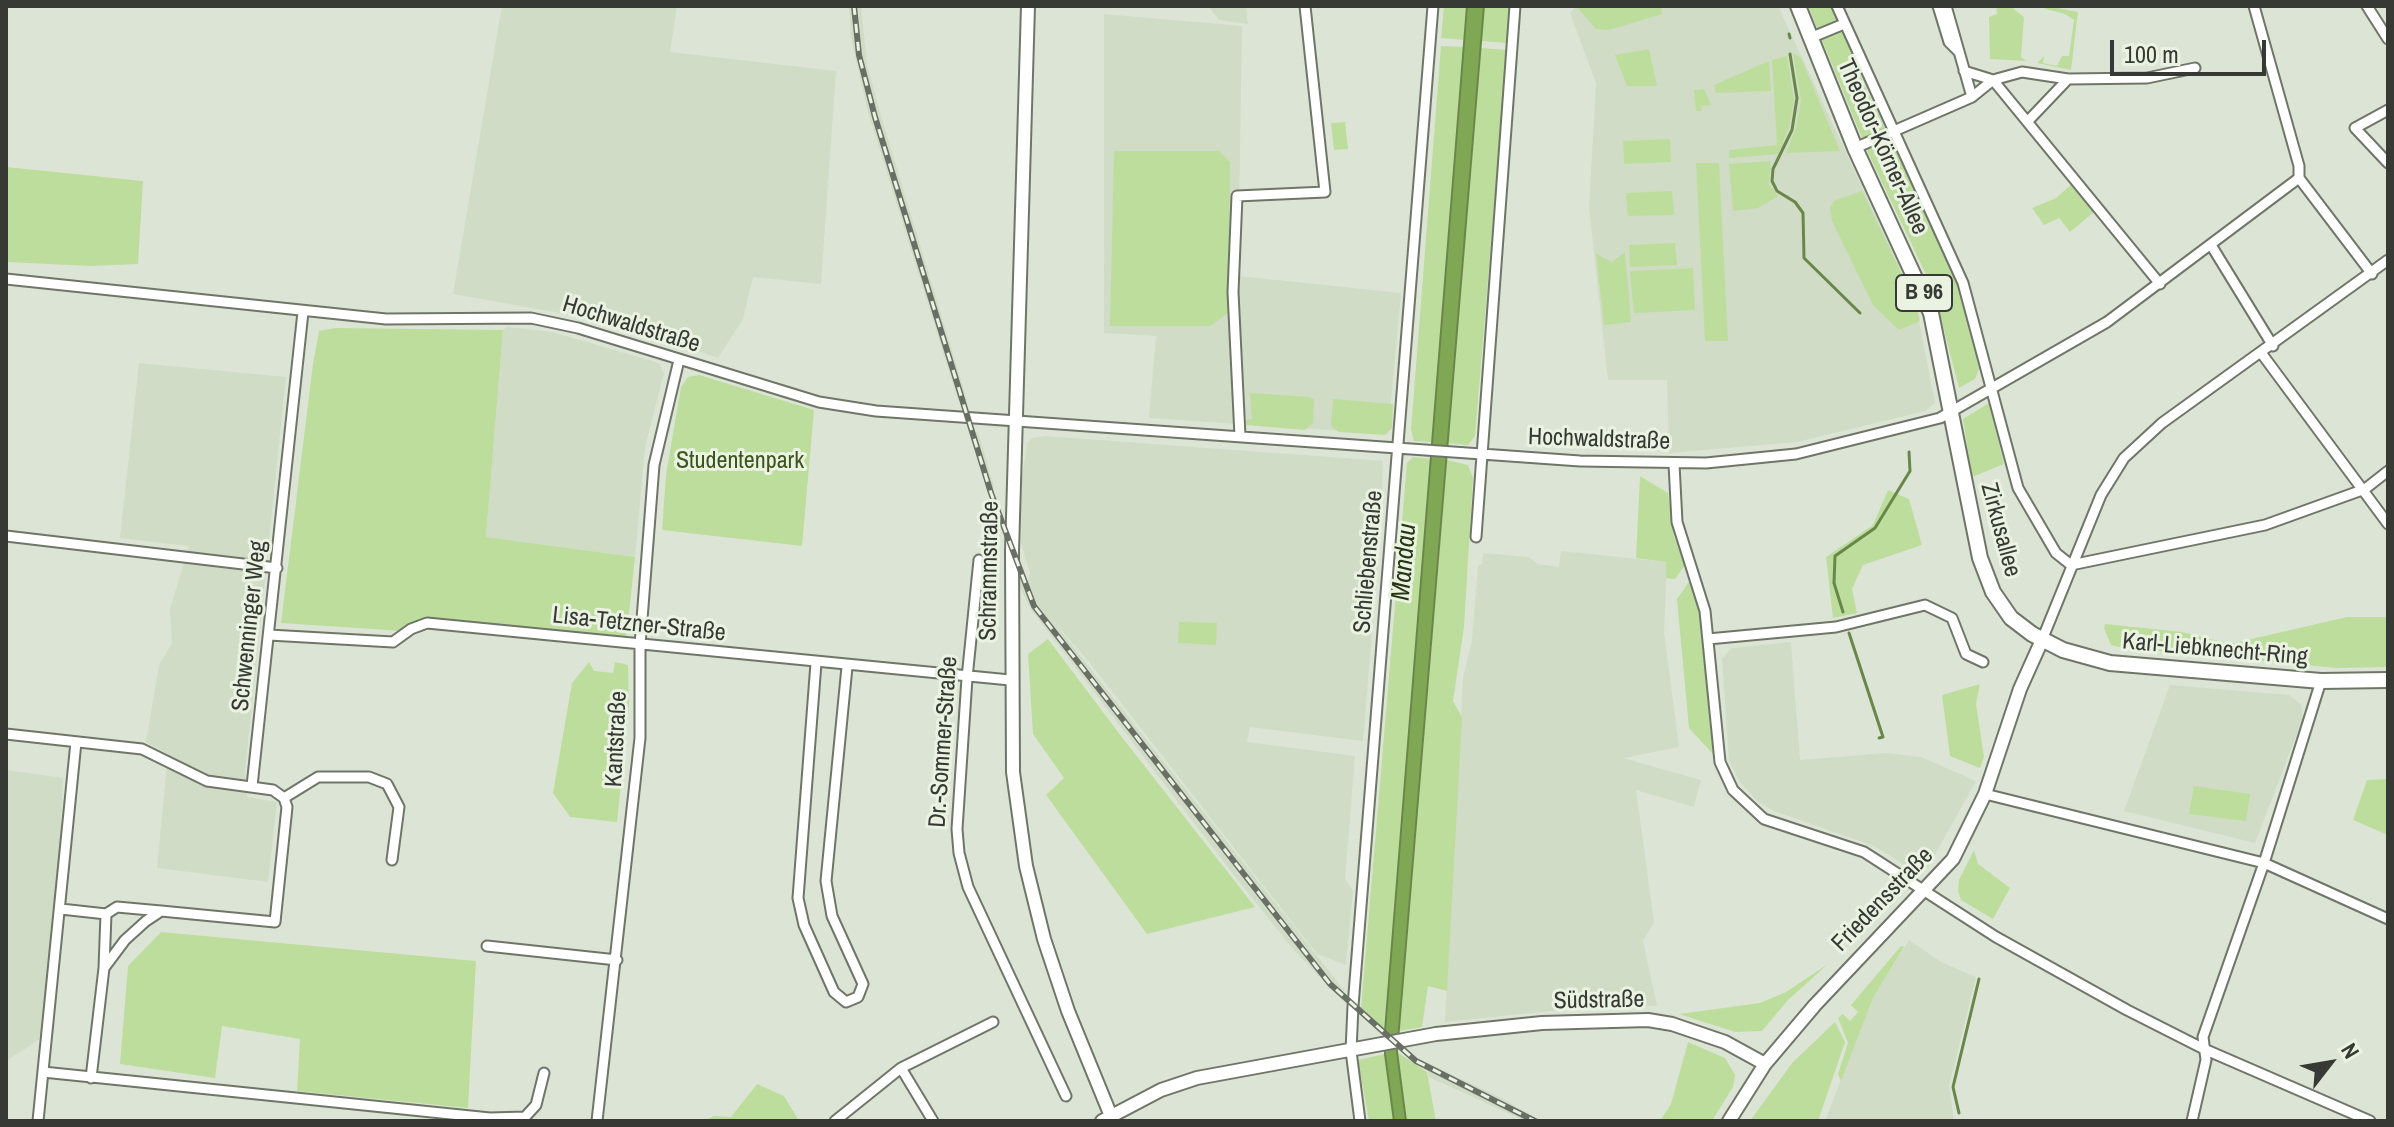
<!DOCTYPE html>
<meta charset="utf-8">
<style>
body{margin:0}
#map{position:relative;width:2394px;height:1127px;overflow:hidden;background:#dce5d5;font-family:"Archivo Narrow",sans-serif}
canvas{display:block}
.frame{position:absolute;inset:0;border:8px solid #373a34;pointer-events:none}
.north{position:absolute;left:2290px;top:1023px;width:80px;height:80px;-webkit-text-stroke:6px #eaf2e2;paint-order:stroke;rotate:59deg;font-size:22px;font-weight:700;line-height:32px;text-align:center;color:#373a34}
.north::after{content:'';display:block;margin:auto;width:28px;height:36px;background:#373a34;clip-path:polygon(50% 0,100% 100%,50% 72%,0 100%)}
.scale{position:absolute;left:2110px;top:40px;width:156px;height:36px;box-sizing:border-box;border:4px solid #373a34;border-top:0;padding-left:10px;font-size:24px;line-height:28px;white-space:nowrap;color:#373a34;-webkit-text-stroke:6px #eaf2e2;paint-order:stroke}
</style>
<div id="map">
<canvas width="2394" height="1127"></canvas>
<div class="frame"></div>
<div class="north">N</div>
<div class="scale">100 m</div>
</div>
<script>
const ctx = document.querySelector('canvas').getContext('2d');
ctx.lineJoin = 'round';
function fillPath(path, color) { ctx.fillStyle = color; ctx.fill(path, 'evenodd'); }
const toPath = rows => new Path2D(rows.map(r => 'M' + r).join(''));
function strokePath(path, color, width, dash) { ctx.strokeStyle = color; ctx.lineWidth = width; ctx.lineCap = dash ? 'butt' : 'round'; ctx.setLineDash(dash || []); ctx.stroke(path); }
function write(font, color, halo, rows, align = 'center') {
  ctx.font = font + ' "Archivo Narrow",sans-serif'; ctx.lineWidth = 6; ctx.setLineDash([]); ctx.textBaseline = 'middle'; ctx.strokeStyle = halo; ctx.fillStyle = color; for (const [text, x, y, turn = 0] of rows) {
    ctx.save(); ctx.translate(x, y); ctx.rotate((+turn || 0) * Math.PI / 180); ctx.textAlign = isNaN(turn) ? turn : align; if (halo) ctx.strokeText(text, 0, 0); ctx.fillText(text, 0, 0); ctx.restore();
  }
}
fillPath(toPath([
 [502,6,677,6,670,52,836,71,821,284,753,277,743,319,718,358,616,323,453,294],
 [849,6,861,6,867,64,879,109,967,400,958,400,868,112,851,38],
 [1208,6,1246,6,1248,24,1219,20],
 [1576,6,1778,6,1915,301,1935,403,1925,411,1797,442,1669,453,1667,380,1608,380,1589,207,1596,83,1570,13],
 [1104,14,1242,26,1238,276,1401,293,1388,434,1149,418,1156,336,1104,333],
 [507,327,552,332,659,363,664,373,645,447,635,557,486,537,503,330],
 [139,363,286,377,245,771,247,797,277,802,268,882,157,868,168,754,146,742,159,665,172,643,170,609,189,546,120,538],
 [971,432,978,432,994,486,989,492],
 [1045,436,1383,461,1380,535,1363,741,1250,727,1247,742,1355,756,1345,879,1353,891,1346,965,1317,954,1086,658,1053,621,1344,990,1342,1000,1293,949,1236,878,1030,608,1017,581,1019,563,1028,581,1030,573,1021,543,1022,479,1027,443,1032,438],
 [1561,551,1667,562,1664,632,1679,747,1623,758,1701,780,1694,807,1636,790,1654,922,1643,941,1657,1006,1580,1008,1445,1022,1463,679,1472,640,1478,566,1482,564,1483,553,1529,557,1538,564,1559,567],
 [1791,642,1800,760,1886,753,1921,757,1976,781,1928,867,1913,870,1874,846,1774,811,1758,802,1739,781,1729,760,1722,658,1732,648],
 [2170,685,2289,695,2301,704,2303,718,2255,843,2124,811],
 [6,770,63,778,58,894,43,1037,6,1061],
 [1909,940,1941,962,1976,977,1949,1086,1954,1121,1825,1121,1873,998],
 [1426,1062,1503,1099,1541,1121,1525,1121,1429,1077]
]), '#d0dcc5');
fillPath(toPath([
 [1444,6,1467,6,1465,40,1441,38],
 [1484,6,1510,6,1507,43,1481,41],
 [1576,6,1661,6,1662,14,1609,30,1596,29],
 [1808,6,1834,6,1863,82,1960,286,1979,369,1975,379,1959,388,1934,291,1869,155],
 [1996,6,2010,6,2024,17,2021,57,2026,61,1990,59,1989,17,1997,14],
 [2047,6,2078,12,2071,70,2037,63,2044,56,2043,63,2057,66,2062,56,2069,56,2074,20,2065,14,2045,9],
 [1441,46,1464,47,1433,442,1414,441,1411,430],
 [1481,48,1507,50,1475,436,1468,445,1447,443],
 [1649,49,1657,86,1627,86,1615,55],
 [1793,53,1801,58,1840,151,1786,153,1796,128,1801,100],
 [1787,56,1794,100,1789,127,1778,154,1729,158,1729,150,1777,145,1772,60],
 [1769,61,1771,91,1716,93,1714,85],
 [1704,89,1711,105,1701,106,1702,111,1696,111,1694,90],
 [1345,122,1348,149,1334,150,1331,123],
 [1670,139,1671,162,1624,164,1623,141],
 [1114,151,1219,151,1230,162,1228,313,1210,326,1110,326],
 [1771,161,1769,184,1778,196,1758,208,1733,211,1729,164],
 [1696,163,1719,163,1728,341,1705,341],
 [6,167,143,181,138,264,91,266,6,262],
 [2072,184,2094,212,2070,232,2059,218,2044,225,2032,208,2056,198],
 [1672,191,1674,215,1628,216,1626,193],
 [1862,191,1915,301,1920,321,1899,330,1873,305,1832,221,1830,208,1834,201],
 [1675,243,1677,265,1630,267,1629,245],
 [1625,252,1631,322,1604,325,1596,254,1612,262],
 [1693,268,1695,310,1634,313,1630,271],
 [335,328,503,330,486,537,635,557,626,640,434,618,416,621,402,631,281,623,313,364,319,331],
 [699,375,814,410,802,546,662,530,666,475,681,387,688,377],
 [1250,393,1310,397,1314,400,1313,423,1305,430,1246,425,1245,420,1252,419],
 [1333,399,1393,404,1392,428,1385,435,1339,432,1331,426],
 [1989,403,2004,464,1972,477,1963,419],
 [1413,457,1431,459,1385,1031,1361,1008,1407,463],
 [1447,460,1468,465,1473,478,1464,627,1453,701,1462,717,1447,991,1428,986,1422,1027,1399,1031],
 [1640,476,1668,493,1674,537,1685,565,1675,579,1666,578,1666,562,1636,558],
 [1888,490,1909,499,1922,545,1863,565,1852,589,1857,613,1833,618,1826,557,1873,525],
 [1691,579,1698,600,1713,754,1689,728,1677,599],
 [2347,617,2388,617,2388,667,2337,668,2123,648,2111,645,2104,628,2105,624,2182,632,2230,644],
 [1179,622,1217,623,1216,645,1178,643],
 [1048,639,1121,736,1255,907,1147,934,1046,795,1064,778,1033,734,1028,654],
 [589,662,594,671,613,673,615,662,628,665,629,706,617,822,570,817,553,793,572,683],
 [1980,684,1976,704,1984,757,1980,768,1950,756,1942,695],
 [2388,779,2388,835,2353,820,2367,780],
 [2194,786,2250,794,2246,821,2189,814],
 [1974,850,1978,864,2010,888,1993,919,1961,900,1958,891,1959,880],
 [161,932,476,961,468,1108,297,1091,300,1039,222,1026,215,1078,120,1064,128,966],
 [1901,946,1904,947,1873,998,1841,1081,1838,1074,1848,1043,1838,1018,1843,1014,1850,1021,1858,1012,1851,1005],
 [1828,964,1788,1000,1762,1031,1735,1032,1679,1014,1760,1003,1786,992],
 [1835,1022,1845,1042,1818,1121,1750,1121,1792,1063],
 [1688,1042,1725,1058,1735,1075,1733,1087,1712,1121,1660,1121,1671,1104],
 [1397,1052,1427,1072,1436,1121,1406,1121],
 [1385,1054,1394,1121,1369,1121,1358,1060],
 [757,1084,784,1096,799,1121,703,1121,714,1116,731,1117]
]), '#bddd9d');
const water = toPath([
 [1467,6,1484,6,1397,1052,1406,1121,1394,1121,1385,1054,1385,1031,1467,6]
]);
fillPath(water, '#80a854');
strokePath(water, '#6a874a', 2);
strokePath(toPath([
 [1789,34,1790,38],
 [1790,54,1797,98,1792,130,1773,169,1772,181,1777,191,1795,202,1803,213,1804,258,1860,313],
 [1843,612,1834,583,1835,556,1875,528,1910,471,1909,452],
 [1849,633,1883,737,1879,738],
 [1959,1113,1953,1087,1979,979]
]), '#6a874a', 3);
const street = toPath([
 [1837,6,1963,283,2018,488,2056,553,2071,565],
 [1938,6,1949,42,1958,51],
 [1946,6,1972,97],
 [2254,6,2299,166,2299,178],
 [2367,6,2388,39],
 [1810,38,1844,24],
 [1964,71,1993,80,2160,284],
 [2028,121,2068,79],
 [2355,128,2388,163],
 [2355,128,2388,110],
 [1855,148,1972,97,1993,80,2022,72,2068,79,2147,78,2195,68],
 [2299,178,2372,274],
 [2211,245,2273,346],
 [6,279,386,319,531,318,578,328,819,402,876,411,1580,461,1706,463,1796,454,1940,418,2107,322,2299,178],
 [2262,354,2388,524],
 [1240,436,1233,292,1237,196,1325,192,1305,6],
 [1674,464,1677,522,1705,611,1720,762,1733,790,1764,819,1864,852,1996,937,2127,1010,2204,1049,2370,1121],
 [6,536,277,568],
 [1476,537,1515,6],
 [979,560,967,678,957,829,959,853,968,887,1066,1096],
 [2071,565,2265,525,2365,489,2388,471],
 [269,635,393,642,411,629,427,623,1010,680],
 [1708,639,1836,627,1925,605,1952,618,1966,654,1983,662],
 [2042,640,2101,495,2124,458,2162,423,2388,260],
 [816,663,798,898,804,925,834,992,846,1002,858,997,863,984,832,916,826,881,847,667],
 [6,734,142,749,207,781,273,790,284,798,287,807,275,922,161,911,146,921,125,940,104,968,91,1078],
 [252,786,303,312],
 [1985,794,2264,863,2388,919],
 [284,798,318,777,369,777,387,784,399,807,392,860],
 [61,909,106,914],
 [487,946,617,960],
 [104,968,106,914,117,907,161,911],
 [901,1068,933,1121],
 [43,1072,490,1118,525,1117,536,1105,544,1073],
 [38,1121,76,742],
 [597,1121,640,738,640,645,654,465,679,360],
 [835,1121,901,1068,993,1022],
 [1360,1121,1351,1051,1353,1006,1433,6],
 [2192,1121,2206,1060,2203,1037,2264,863,2321,681]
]);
const secondary = toPath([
 [1028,6,1012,551,1013,772,1026,866,1044,939,1068,1011,1113,1121],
 [1102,1121,1161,1090,1197,1078,1436,1034,1542,1023,1648,1020,1672,1024,1725,1042,1765,1064],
 [1729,1121,1765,1064,1815,1005,1953,859,1985,794,2020,689,2042,640]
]);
const primary = toPath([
 [1798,6,1855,148,1931,313,1980,558,1993,592,2011,618,2032,634,2063,650,2110,663,2321,681,2388,680]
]);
strokePath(street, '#6f7668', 13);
strokePath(secondary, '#6f7668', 16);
strokePath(primary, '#6f7668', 18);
strokePath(street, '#fff', 9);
strokePath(secondary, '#fff', 12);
strokePath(primary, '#fff', 14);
const rail = toPath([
 [854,6,859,55,875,117,991,493,1034,606,1330,984,1416,1061,1535,1121]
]);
strokePath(rail, '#6a6f66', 6);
strokePath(rail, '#eaf2e2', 3, [9]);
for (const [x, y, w] of [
 [1924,293,56]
]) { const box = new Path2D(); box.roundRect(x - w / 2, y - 18, w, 36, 6); ctx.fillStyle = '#eaf2e2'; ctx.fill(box); strokePath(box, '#373a34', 2); }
write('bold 22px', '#373a34', null, [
 ["B 96",1924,293]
]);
write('24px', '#373a34', '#eaf2e2', [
 ["Theodor-Körner-Allee",1882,147,66],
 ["Hochwaldstraße",631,325,17],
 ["Hochwaldstraße",1599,440,2],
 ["Zirkusallee",2000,530,75],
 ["Schliebenstraße",1369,562,-85],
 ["Schrammstraße",990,571,-89],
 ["Lisa-Tetzner-Straße",639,625,6],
 ["Schwenninger Weg",250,626,-84],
 ["Karl-Liebknecht-Ring",2215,650,5],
 ["Kantstraße",617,739,-87],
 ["Dr.-Sommer-Straße",944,742,-86],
 ["Friedensstraße",1883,900,-46],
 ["Südstraße",1599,1001,-1]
]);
write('24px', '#3b551a', '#eaf2e2', [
 ["Studentenpark",740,462]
]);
write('italic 26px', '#263613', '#eaf2e2', [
 ["Mandau",1405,562,-85]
]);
</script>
